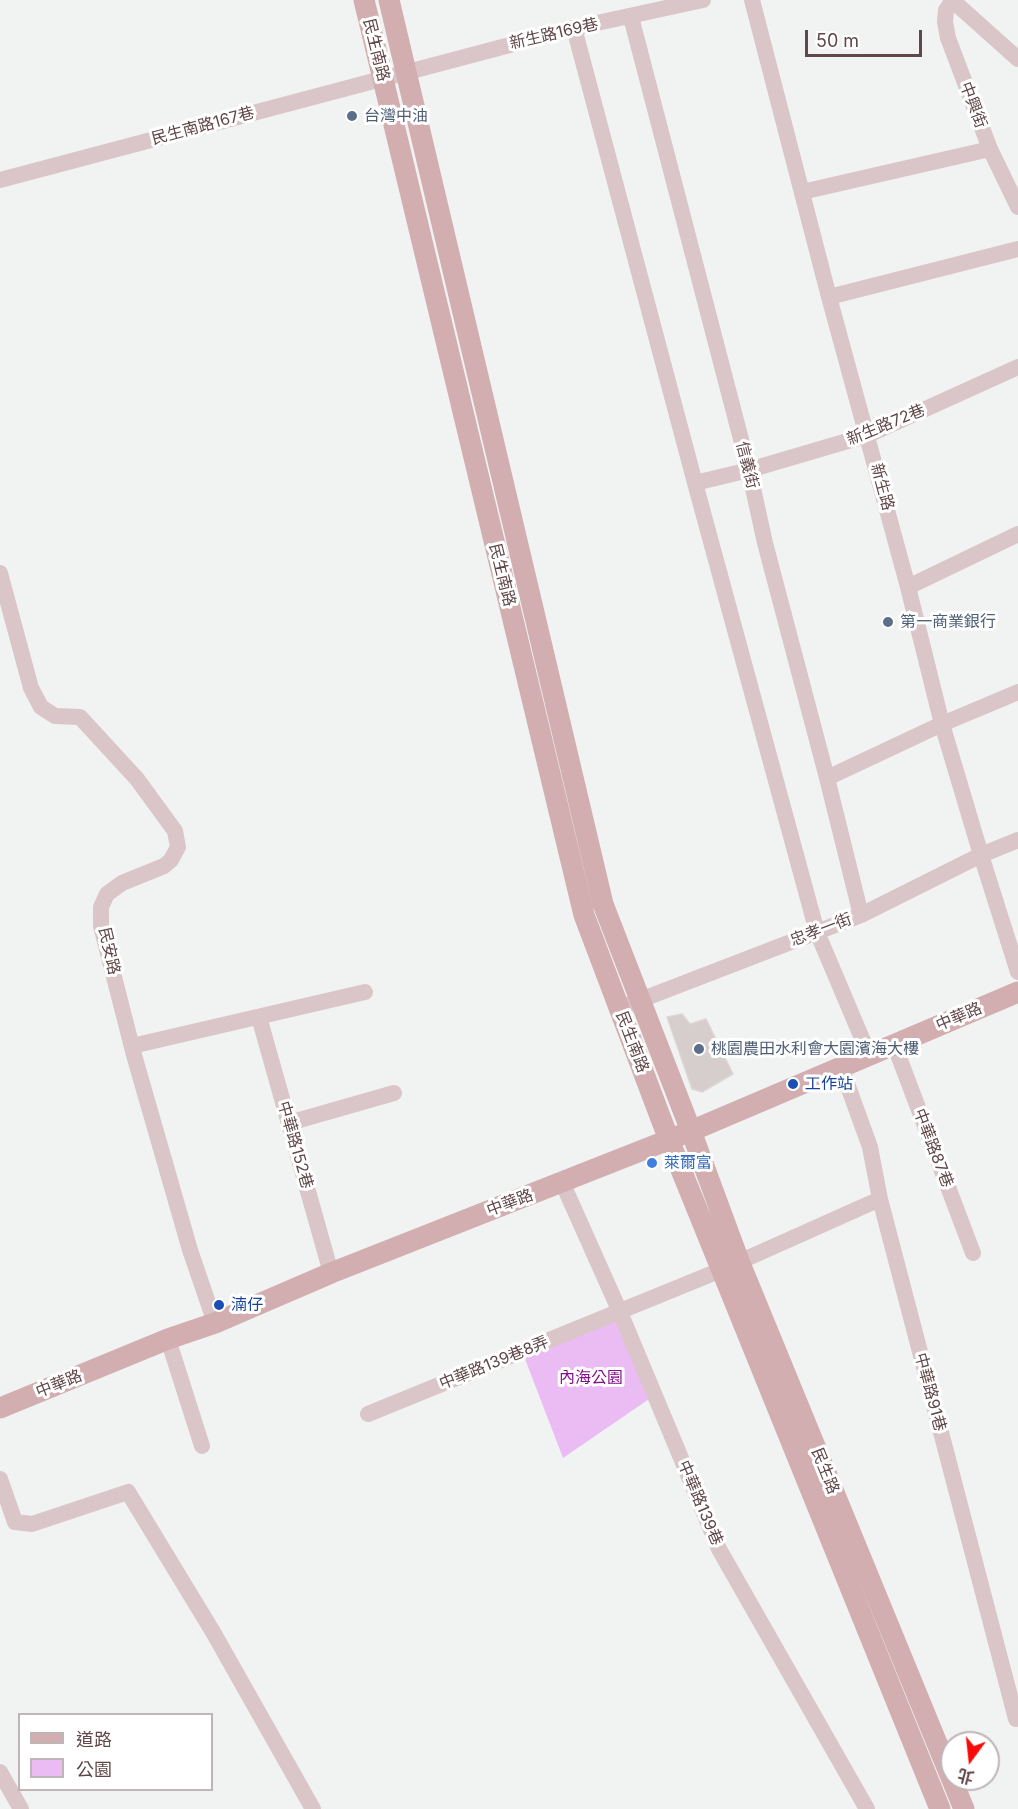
<!DOCTYPE html>
<meta charset="utf-8">
<style>
body{margin:0}
#map{position:relative;width:1018px;height:1809px;overflow:hidden;background:#f1f3f2;font-family:Inter,"Noto Sans TC",sans-serif}
canvas{display:block}
.legend{position:absolute;left:18px;top:1713px;width:195px;height:78px;box-sizing:border-box;background:#fff;border:2px solid #bfb5b6;margin:0;padding:8px 10px;list-style:none;font-size:18px;color:#604749}
.legend li{display:flex;align-items:center;gap:12px;height:30px}
.legend b{width:30px;border:2px solid #bfb5b6}
.north{position:absolute;left:940px;top:1731px;width:60px;height:60px;box-sizing:border-box;background:#fff;border:2px solid #bfb5b6;border-radius:50%;rotate:195deg;font-size:16px;font-weight:700;line-height:24px;text-align:center;color:#604749}
.north::after{content:'';display:block;margin:auto;width:21px;height:27px;background:#f70a07;clip-path:polygon(50% 0,100% 100%,50% 72%,0 100%)}
.scale{position:absolute;left:805px;top:30px;width:117px;height:27px;box-sizing:border-box;border:3px solid #604749;border-top:0;padding-left:8px;font-size:18px;line-height:21px;white-space:nowrap;color:#604749;-webkit-text-stroke:4px #fff;paint-order:stroke}
</style>
<div id="map">
<canvas width="1018" height="1809"></canvas>
<ul class="legend">
<li><b style="height:8px;background:#d2aeb0"></b>道路</li>
<li><b style="height:16px;background:#ebbcf4"></b>公園</li>
</ul>
<div class="north">北</div>
<div class="scale">50 m</div>
</div>
<script>
const ctx = document.querySelector('canvas').getContext('2d');
ctx.lineJoin = 'round';
function fillPath(path, color) { ctx.fillStyle = color; ctx.fill(path, 'evenodd'); }
const toPath = rows => new Path2D(rows.map(r => 'M' + r).join(''));
function strokePath(path, color, width, dash) { ctx.strokeStyle = color; ctx.lineWidth = width; ctx.lineCap = dash ? 'butt' : 'round'; ctx.setLineDash(dash || []); ctx.stroke(path); }
function write(font, color, halo, rows, align = 'center') {
  ctx.font = font + ' Inter,"Noto Sans TC",sans-serif'; ctx.lineWidth = 6; ctx.setLineDash([]); ctx.textBaseline = 'middle'; ctx.strokeStyle = halo; ctx.fillStyle = color; for (const [text, x, y, turn = 0] of rows) {
    ctx.save(); ctx.translate(x, y); ctx.rotate((+turn || 0) * Math.PI / 180); ctx.textAlign = isNaN(turn) ? turn : align; if (halo) ctx.strokeText(text, 0, 0); ctx.fillText(text, 0, 0); ctx.restore();
  }
}
fillPath(toPath([
 [620,1312,655,1395,563,1458,522,1351]
]), '#ebbcf4');
const building = toPath([
 [682,1014,690,1024,706,1019,733,1074,702,1092,692,1089,667,1017,682,1014]
]);
fillPath(building, '#d6cecd');
strokePath(building, '#ddd6d4', 1.5);
strokePath(toPath([
 [752,0,829,297,908,587,942,724,981,855,1018,972],
 [952,0,1018,59],
 [953,0,946,10,945,22,948,38,990,149,1018,207],
 [631,17,749,470,765,543,827,778,861,915],
 [574,28,695,483,817,932,869,1055],
 [0,180,574,28,703,0],
 [802,192,990,149],
 [829,297,1018,249],
 [695,483,749,470,868,435,1018,367],
 [0,573,31,688,41,707,55,716,80,717,137,779,175,831,178,847,171,860,164,866,122,883,107,894,101,907,101,926,134,1055,190,1250,215,1323],
 [908,587,1018,534],
 [827,778,942,724,1018,692],
 [630,1004,861,915,981,855,1018,840],
 [259,1017,331,1273],
 [894,1044,973,1253],
 [132,1046,365,992],
 [841,1067,870,1147,880,1199,1016,1719],
 [289,1123,394,1093],
 [562,1182,620,1312,719,1549,867,1809],
 [168,1339,202,1446],
 [368,1414,721,1270,880,1199],
 [0,1479,15,1522,32,1524,128,1492,213,1632,313,1809],
 [0,1772,21,1809]
]), '#dac6c8', 16);
strokePath(toPath([
 [364,0,584,915,669,1140,940,1809],
 [389,0,603,904,691,1131,739,1261,964,1809],
 [0,1408,168,1339,215,1323,331,1273,691,1131,1018,992]
]), '#d2aeb0', 21);
for (const [x, y, r, color] of [
 [352,116,6,"#5c6f8a"],
 [888,622,6,"#5c6f8a"],
 [699,1049,6,"#5c6f8a"],
 [793,1084,6,"#1a4fb4"],
 [652,1163,6,"#3f7fe0"],
 [219,1305,6,"#1a4fb4"]
]) { const dot = new Path2D(); dot.arc(x, y, r, 0, 2 * Math.PI); ctx.fillStyle = color; ctx.fill(dot); strokePath(dot, '#fff', 2); }
write('16px', '#604749', '#fff', [
 ["新生路169巷",554,34,-13],
 ["民生南路",376,50,76],
 ["中興街",973,105,69],
 ["民生南路167巷",203,126,-15],
 ["新生路72巷",886,425,-22],
 ["信義街",747,465,76],
 ["新生路",882,487,75],
 ["民生南路",502,575,76],
 ["忠孝一街",821,930,-21],
 ["民安路",109,951,77],
 ["中華路",959,1017,-23],
 ["民生南路",632,1042,69],
 ["中華路152巷",295,1145,74],
 ["中華路87巷",933,1148,69],
 ["中華路",510,1203,-21],
 ["中華路139巷8弄",494,1363,-22],
 ["中華路",59,1384,-22],
 ["中華路91巷",930,1392,75],
 ["民生路",825,1471,68],
 ["中華路139巷",700,1503,67]
]);
write('16px', '#4e5e75', '#fff', [
 ["台灣中油",364,116],
 ["第一商業銀行",900,622],
 ["桃園農田水利會大園濱海大樓",711,1049]
], 'left');
write('16px', '#164399', '#fff', [
 ["工作站",805,1084],
 ["湳仔",231,1305]
], 'left');
write('16px', '#366cbe', '#fff', [
 ["萊爾富",664,1163]
], 'left');
write('16px', '#850e8b', '#fff', [
 ["內海公園",591,1378]
]);
</script>
